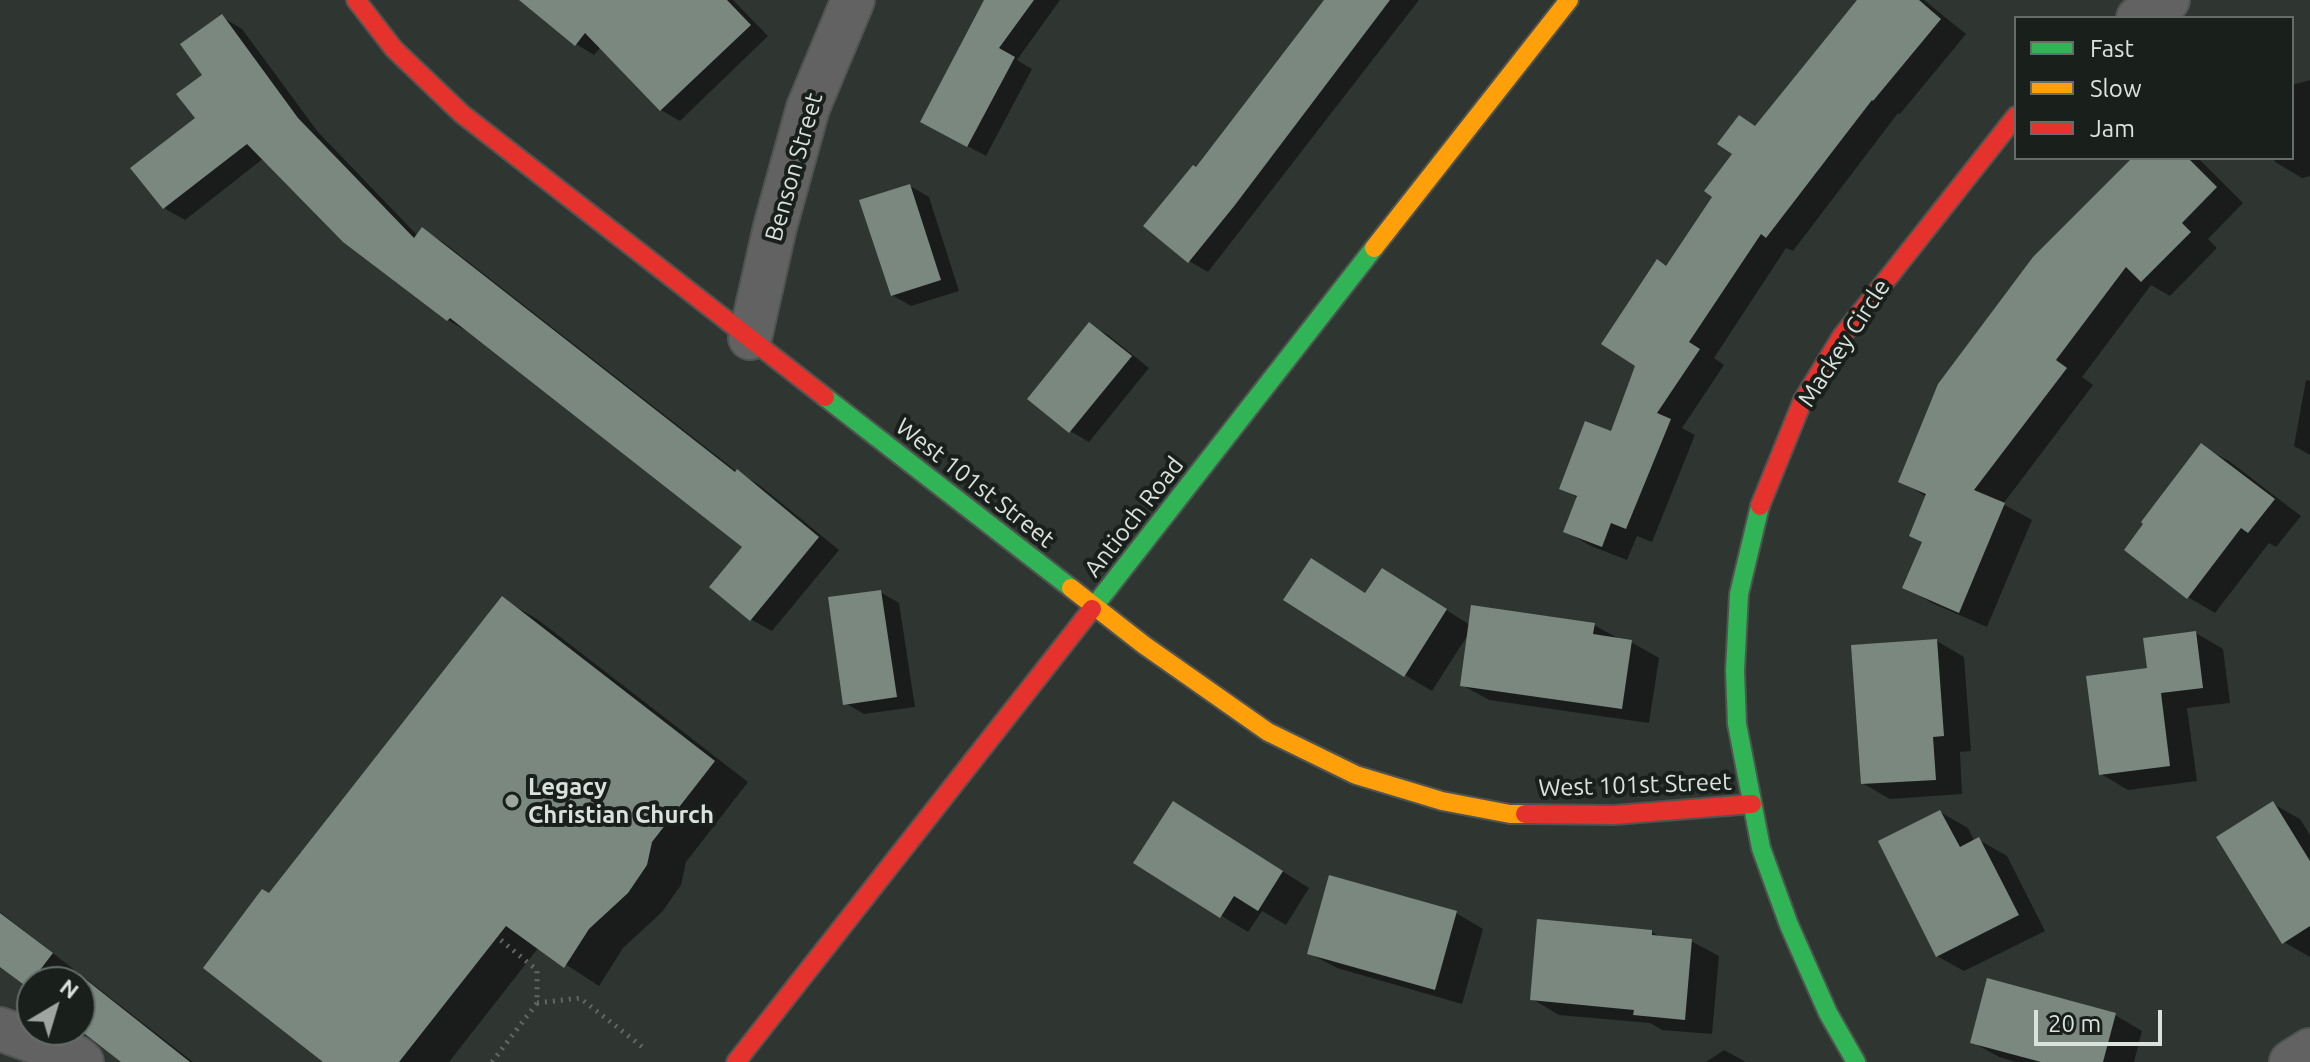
<!DOCTYPE html>
<style>
body{margin:0}
#map{position:relative;width:2310px;height:1062px;overflow:hidden;background:#2f3632;font-family:Ubuntu,sans-serif}
canvas{display:block}
.legend{position:absolute;left:2014px;top:16px;width:280px;height:144px;box-sizing:border-box;background:#191f1b;border:2px solid #666d69;margin:0;padding:10px 14px;list-style:none;font-size:24px;color:#dae2dd}
.legend li{display:flex;align-items:center;gap:16px;height:40px}
.legend b{width:40px;border:2px solid #666d69}
.north{position:absolute;left:16px;top:966px;width:80px;height:80px;box-sizing:border-box;background:#191f1b;border:2px solid #666d69;border-radius:50%;rotate:38deg;font-size:22px;font-weight:700;line-height:32px;text-align:center;color:#dae2dd}
.north::after{content:'';display:block;margin:auto;width:28px;height:36px;background:#9ea6a1;clip-path:polygon(50% 0,100% 100%,50% 72%,0 100%)}
.scale{position:absolute;left:2034px;top:1010px;width:128px;height:36px;box-sizing:border-box;border:4px solid #dae2dd;border-top:0;padding-left:10px;font-size:24px;line-height:28px;white-space:nowrap;color:#dae2dd;-webkit-text-stroke:6px #191f1b;paint-order:stroke}
</style>
<div id="map">
<canvas width="2310" height="1062"></canvas>
<ul class="legend">
<li><b style="height:10px;background:#30b455"></b>Fast</li>
<li><b style="height:10px;background:#ff9f0a"></b>Slow</li>
<li><b style="height:10px;background:#e5322d"></b>Jam</li>
</ul>
<div class="north">N</div>
<div class="scale">20 m</div>
</div>
<script>
const ctx = document.querySelector('canvas').getContext('2d');
ctx.lineJoin = 'round';
function fillPath(path, color) { ctx.fillStyle = color; ctx.fill(path, 'evenodd'); }
const toPath = rows => new Path2D(rows.map(r => 'M' + r).join(''));
function strokePath(path, color, width, dash) { ctx.strokeStyle = color; ctx.lineWidth = width; ctx.lineCap = dash ? 'butt' : 'round'; ctx.setLineDash(dash || []); ctx.stroke(path); }
function write(font, color, halo, rows, align = 'center') {
  ctx.font = font + ' Ubuntu,sans-serif'; ctx.lineWidth = 8; ctx.setLineDash([]); ctx.textBaseline = 'middle'; ctx.strokeStyle = halo; ctx.fillStyle = color; for (const [text, x, y, turn = 0] of rows) {
    ctx.save(); ctx.translate(x, y); ctx.rotate((+turn || 0) * Math.PI / 180); ctx.textAlign = isNaN(turn) ? turn : align; if (halo) ctx.strokeText(text, 0, 0); ctx.fillText(text, 0, 0); ctx.restore();
  }
}
fillPath(toPath([
 [522,0,733,0,768,36,680,121,661,110,601,47,594,55,576,44],
 [986,0,1060,0,1017,60,1032,69,986,156,941,132],
 [1326,0,1419,0,1208,272,1189,261,1196,169],
 [1860,0,1924,0,1966,34,1900,114,1898,113,1793,251,1786,248,1714,358,1724,365,1682,428,1695,435,1652,542,1637,536,1627,560,1591,546,1565,531,1578,498,1562,488,1612,433,1637,366,1667,268,1757,127],
 [222,17,242,29,318,132,418,236,423,230,443,242,740,474,758,484,839,550,772,631,752,620,712,586,744,546,468,332,448,320,264,158,185,220,164,208,197,119,205,76],
 [2310,80,2310,176,2302,178,2275,162,2274,158,2292,158,2292,85],
 [2135,158,2198,158,2243,203,2208,239,2217,248,2170,296,2151,285,2082,377,2093,385,2003,504,2032,520,1987,627,1932,603,1905,587,1924,542,1927,497,1900,481],
 [910,186,929,197,959,291,911,306,892,295],
 [1089,324,1108,335,1149,368,1089,442,1070,431],
 [2306,380,2310,381,2310,455,2294,446],
 [2201,446,2229,461,2301,516,2276,547,2269,543,2215,613,2188,597],
 [1409,586,1470,625,1594,625,1621,640,1631,642,1659,658,1649,723,1489,700,1462,685,1469,633,1432,691,1405,675,1367,595],
 [880,592,899,603,915,707,864,714,845,703],
 [502,599,537,619,748,782,686,862,681,885,662,912,623,948,599,986,539,947,449,1062,326,1062],
 [2196,633,2223,649,2230,703,2187,708,2197,781,2128,790,2101,774,2149,669],
 [1937,641,1964,657,1971,751,1960,752,1962,794,1890,799,1862,783],
 [2273,804,2300,819,2310,835,2310,957,2284,942],
 [1940,812,1968,828,1975,842,1979,840,2007,856,2045,931,1964,971,1937,956],
 [1200,819,1309,888,1286,925,1262,911,1248,932,1136,863],
 [0,912,193,1062,124,1062,80,1028,80,982,32,982,32,990,0,965],
 [1456,913,1483,929,1462,1004,1337,968,1309,953],
 [1652,932,1661,937,1691,941,1719,956,1712,1034,1662,1030,1650,1023,1559,1015,1532,999],
 [2115,1015,2142,1031,2134,1062,2016,1062,1999,1057,1972,1042],
 [1724,1050,1746,1062,1706,1062]
]), '#0007');
fillPath(toPath([
 [519,0,727,0,751,25,660,111,585,33,575,46],
 [984,0,1034,0,999,48,1015,57,967,147,920,122],
 [1324,0,1390,0,1235,205,1188,263,1143,226,1193,165,1196,167],
 [1857,0,1919,0,1941,19,1873,101,1872,100,1766,238,1761,234,1689,342,1700,349,1657,413,1671,419,1626,529,1611,523,1602,547,1563,532,1577,496,1559,489,1585,421,1611,431,1635,366,1601,344,1657,259,1666,266,1712,197,1704,191,1732,154,1717,144,1739,115,1755,126],
 [222,14,298,118,414,238,422,227,735,472,737,469,819,537,750,621,709,587,742,547,450,318,447,321,343,242,247,144,163,209,130,168,195,118,176,94,202,75,180,44],
 [2132,158,2188,158,2217,187,2182,223,2191,232,2141,282,2126,267,2056,360,2067,368,1974,490,2005,503,1959,613,1902,588,1922,542,1909,536,1926,494,1898,482,1938,384,2033,257],
 [910,184,941,280,891,296,859,200],
 [1089,322,1132,356,1069,433,1027,399],
 [2201,443,2275,499,2248,533,2241,528,2187,599,2124,550,2143,524,2141,522],
 [1311,558,1365,593,1382,568,1447,609,1404,677,1283,600],
 [881,590,897,697,843,705,828,597],
 [502,596,715,761,652,842,647,865,628,893,589,929,564,968,506,926,399,1062,323,1062,203,968,262,889,269,893],
 [1471,605,1595,623,1593,634,1632,640,1622,709,1460,686],
 [2196,631,2203,688,2161,693,2170,766,2099,775,2086,676,2147,668,2143,638],
 [1937,639,1944,736,1933,737,1936,780,1861,784,1851,645],
 [1173,801,1283,871,1258,911,1234,896,1220,918,1133,863],
 [2273,801,2310,861,2310,926,2282,944,2216,837],
 [1940,810,1960,847,1979,837,2019,915,1936,957,1878,841],
 [1329,875,1457,911,1435,990,1307,954],
 [0,913,53,953,27,987,0,967],
 [1537,919,1652,930,1652,935,1692,939,1685,1020,1633,1015,1634,1010,1530,1000],
 [80,975,190,1062,121,1062,80,1030],
 [1987,978,2116,1013,2103,1062,2041,1062,1970,1043]
]), '#7a8880');
const street = toPath([
 [2138,18,2168,0],
 [750,338,775,227,808,108,853,0],
 [0,1029,76,1057,82,1062],
 [2291,1062,2310,1050]
]);
const fast = toPath([
 [825,397,1071,588],
 [1760,506,1739,594,1735,671,1737,724,1761,848,1789,925,1828,1013,1856,1062],
 [1092,609,1374,248]
]);
const slow = toPath([
 [1374,248,1569,0],
 [1071,588,1144,645,1268,732,1356,775,1442,801,1510,814,1525,814]
]);
const jam = toPath([
 [356,0,394,49,462,114,825,397],
 [1760,506,1803,400,1842,336,2016,116],
 [1525,814,1614,815,1752,804],
 [736,1062,1092,609]
]);
strokePath(street, '#4f5451', 46);
strokePath(fast, '#4f5451', 22);
strokePath(slow, '#4f5451', 22);
strokePath(jam, '#4f5451', 22);
strokePath(toPath([
 [537,1003,580,998,645,1049],
 [492,1062,537,1003,537,970,497,937]
]), '#656666', 5, [2, 6]);
strokePath(street, '#636262', 42);
strokePath(fast, '#30b455', 18);
strokePath(slow, '#ff9f0a', 18);
strokePath(jam, '#e5322d', 18);
for (const [x, y, r, color] of [
 [512,801,8,"#9ea6a1"]
]) { const dot = new Path2D(); dot.arc(x, y, r, 0, 2 * Math.PI); ctx.fillStyle = color; ctx.fill(dot); strokePath(dot, '#191f1b', 3); }
write('24px', '#dae2dd', '#191f1b', [
 ["Benson Street",794,167,-74],
 ["Mackey Circle",1844,343,-57],
 ["West 101st Street",975,483,38],
 ["Antioch Road",1134,517,-52],
 ["West 101st Street",1635,785,-2]
]);
write('bold 24px', '#dae2dd', '#191f1b', [
 ["Legacy",528,787],
 ["Christian Church",528,815]
], 'left');
</script>
